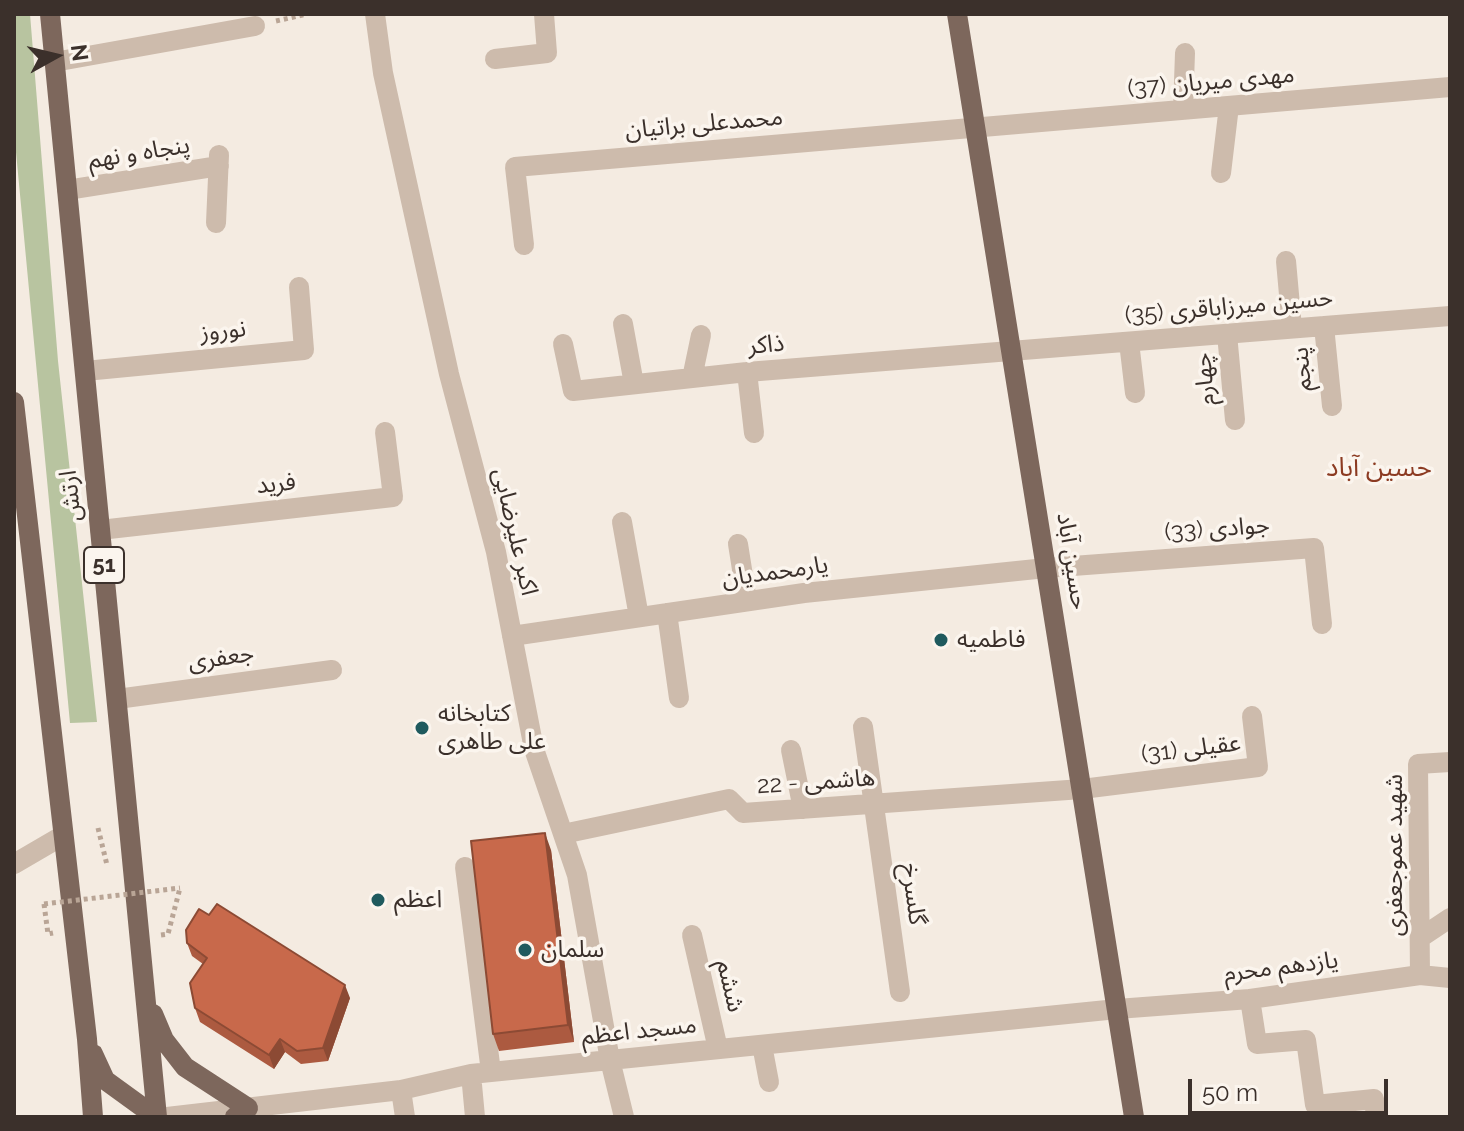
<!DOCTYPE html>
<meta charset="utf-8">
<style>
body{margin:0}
#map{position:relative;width:1464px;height:1131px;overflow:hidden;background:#f4ebe1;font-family:Raleway,sans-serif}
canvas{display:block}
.frame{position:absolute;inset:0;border:16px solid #3b302b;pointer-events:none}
.north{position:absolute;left:16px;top:16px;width:80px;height:80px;-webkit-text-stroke:6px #fbf5ee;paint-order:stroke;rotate:82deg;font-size:22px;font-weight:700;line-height:32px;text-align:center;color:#3b302b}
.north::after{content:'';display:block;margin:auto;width:28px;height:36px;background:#3b302b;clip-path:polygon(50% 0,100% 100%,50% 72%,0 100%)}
.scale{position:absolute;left:1188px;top:1079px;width:200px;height:36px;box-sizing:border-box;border:4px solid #3b302b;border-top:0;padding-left:10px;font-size:24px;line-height:28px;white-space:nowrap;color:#3b302b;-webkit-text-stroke:6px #fbf5ee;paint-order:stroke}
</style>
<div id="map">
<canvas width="1464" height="1131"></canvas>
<div class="frame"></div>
<div class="north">N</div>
<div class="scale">50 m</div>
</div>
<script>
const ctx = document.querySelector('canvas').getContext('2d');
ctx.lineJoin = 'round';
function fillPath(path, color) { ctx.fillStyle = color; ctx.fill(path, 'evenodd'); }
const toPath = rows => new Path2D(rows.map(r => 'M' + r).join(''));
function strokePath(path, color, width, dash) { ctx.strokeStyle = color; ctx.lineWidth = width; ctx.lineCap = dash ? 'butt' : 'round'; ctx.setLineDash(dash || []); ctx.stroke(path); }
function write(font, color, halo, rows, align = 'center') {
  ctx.font = font + ' Raleway,"Noto Sans Arabic",sans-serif'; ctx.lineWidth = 7; ctx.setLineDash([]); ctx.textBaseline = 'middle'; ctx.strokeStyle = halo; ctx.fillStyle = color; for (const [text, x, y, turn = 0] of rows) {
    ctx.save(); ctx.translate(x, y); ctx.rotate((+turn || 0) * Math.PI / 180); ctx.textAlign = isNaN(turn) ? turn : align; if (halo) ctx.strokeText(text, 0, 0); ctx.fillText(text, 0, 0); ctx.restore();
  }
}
fillPath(toPath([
 [14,14,30,14,58,361,97,722,70,723,14,131]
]), '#b8c4a0');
strokePath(toPath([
 [276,21,307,14],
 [98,828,107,865],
 [44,904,48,934,53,933],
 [161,935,168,934,180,888]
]), '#b9a596', 5, [4, 4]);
strokePath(toPath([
 [375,14,383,73,449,374,496,552,534,749,577,875,610,1060,624,1117],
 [495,59,547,53,544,14],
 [54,62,255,26],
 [1183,110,1185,53],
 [1221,173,1229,106],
 [67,190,219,166],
 [216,223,219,155],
 [524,245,515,167,1450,87],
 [1286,261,1292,328],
 [623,324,634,384],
 [1324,326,1332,406],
 [1227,334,1235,420],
 [1129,342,1135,393],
 [563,344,573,391,747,372,1450,316],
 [85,371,304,350,299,287],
 [747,372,754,433],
 [692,378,701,335],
 [622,522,639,617],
 [100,530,393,497,385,432],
 [738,544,747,601],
 [667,613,679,698],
 [512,636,804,593,1046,568,1314,548,1322,624],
 [117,699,332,670],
 [863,727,900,992],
 [791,750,803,809],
 [563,834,729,799,743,813,1082,789,1258,767,1252,716],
 [14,864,62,836],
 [465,867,491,1072],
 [692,935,718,1049],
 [1420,938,1450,918],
 [1420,975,1418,764,1450,762],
 [1250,999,1257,1044,1306,1040,1315,1105,1374,1099,1376,1117],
 [762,1045,769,1082],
 [471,1074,475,1117],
 [401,1090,405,1117],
 [167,1117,401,1090,471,1074,1117,1009,1250,999,1420,975,1450,978]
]), '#cdbbac', 20);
strokePath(toPath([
 [50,14,157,1117],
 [957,14,1134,1117],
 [14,402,87,1039,93,1117],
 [153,1014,164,1040,185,1067,248,1108,235,1117],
 [93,1054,105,1080,156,1117]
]), '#7d675c', 20);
strokePath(toPath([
 [44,904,180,888]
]), '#b9a596', 5, [4, 4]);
fillPath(toPath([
 [551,850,574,1042,499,1051,493,1034],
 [187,943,350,998,328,1061,301,1064,285,1052,274,1069,200,1022,195,1008,203,964,192,956]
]), '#ac5a40');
fillPath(toPath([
 [545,833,551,850,574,1042,568,1025],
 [345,985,350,998,328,1061,323,1048],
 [280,1039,285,1052,274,1069,269,1055]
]), '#8c4a34');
const building = toPath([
 [545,833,568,1025,493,1034,471,841,545,833],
 [217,904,345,985,323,1048,297,1051,280,1039,269,1055,195,1008,190,983,207,958,187,943,186,930,199,909,209,915,217,904]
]);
fillPath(building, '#c8694b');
strokePath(building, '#8c4a34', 2);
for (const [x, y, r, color] of [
 [941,640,8,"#1f5a5e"],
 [422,728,8,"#1f5a5e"],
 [378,900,8,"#1f5a5e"],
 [525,950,8,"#1f5a5e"]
]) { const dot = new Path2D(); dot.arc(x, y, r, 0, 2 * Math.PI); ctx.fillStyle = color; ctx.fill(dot); strokePath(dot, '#fbf5ee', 3); }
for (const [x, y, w] of [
 [104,565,40]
]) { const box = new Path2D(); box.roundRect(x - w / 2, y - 18, w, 36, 6); ctx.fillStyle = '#fbf5ee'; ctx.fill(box); strokePath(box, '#3b302b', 2); }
write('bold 22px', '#3b302b', null, [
 ["51",104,565]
]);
write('24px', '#3b302b', '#fbf5ee', [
 ["مهدی میریان (37)",1211,82,-5],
 ["محمدعلی براتیان",704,124,-5],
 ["پنجاه و نهم",139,153,-9],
 ["حسین میرزاباقری (35)",1229,307,-5],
 ["نوروز",223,331,-6],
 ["ذاکر",766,345,-5],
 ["پنجم",1302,369,-95],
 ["چهارم",1205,379,-95],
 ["فرید",276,484,-6],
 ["ارتش",71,496,-96],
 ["جوادی (33)",1217,529,-4],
 ["اکبر علیرضایی",515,532,77],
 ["حسین آباد",1072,561,81],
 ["یارمحمدیان",775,572,-8],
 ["جعفری",221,658,-8],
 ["عقیلی (31)",1191,749,-7],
 ["هاشمی - 22",816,782,-4],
 ["شهید عموجعفری",1395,855,-90],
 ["گلسرخ",913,894,82],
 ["یازدهم محرم",1281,967,-7],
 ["ششم",730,986,77],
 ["مسجد اعظم",639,1031,-6]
]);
write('24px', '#3b302b', '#fbf5ee', [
 ["فاطمیه",957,640],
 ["کتابخانه",438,714],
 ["علی طاهری",438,742],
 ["اعظم",394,900],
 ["سلمان",541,950]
], 'left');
write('26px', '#8c3b22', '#fbf5ee', [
 ["حسین آباد",1379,468]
]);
</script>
